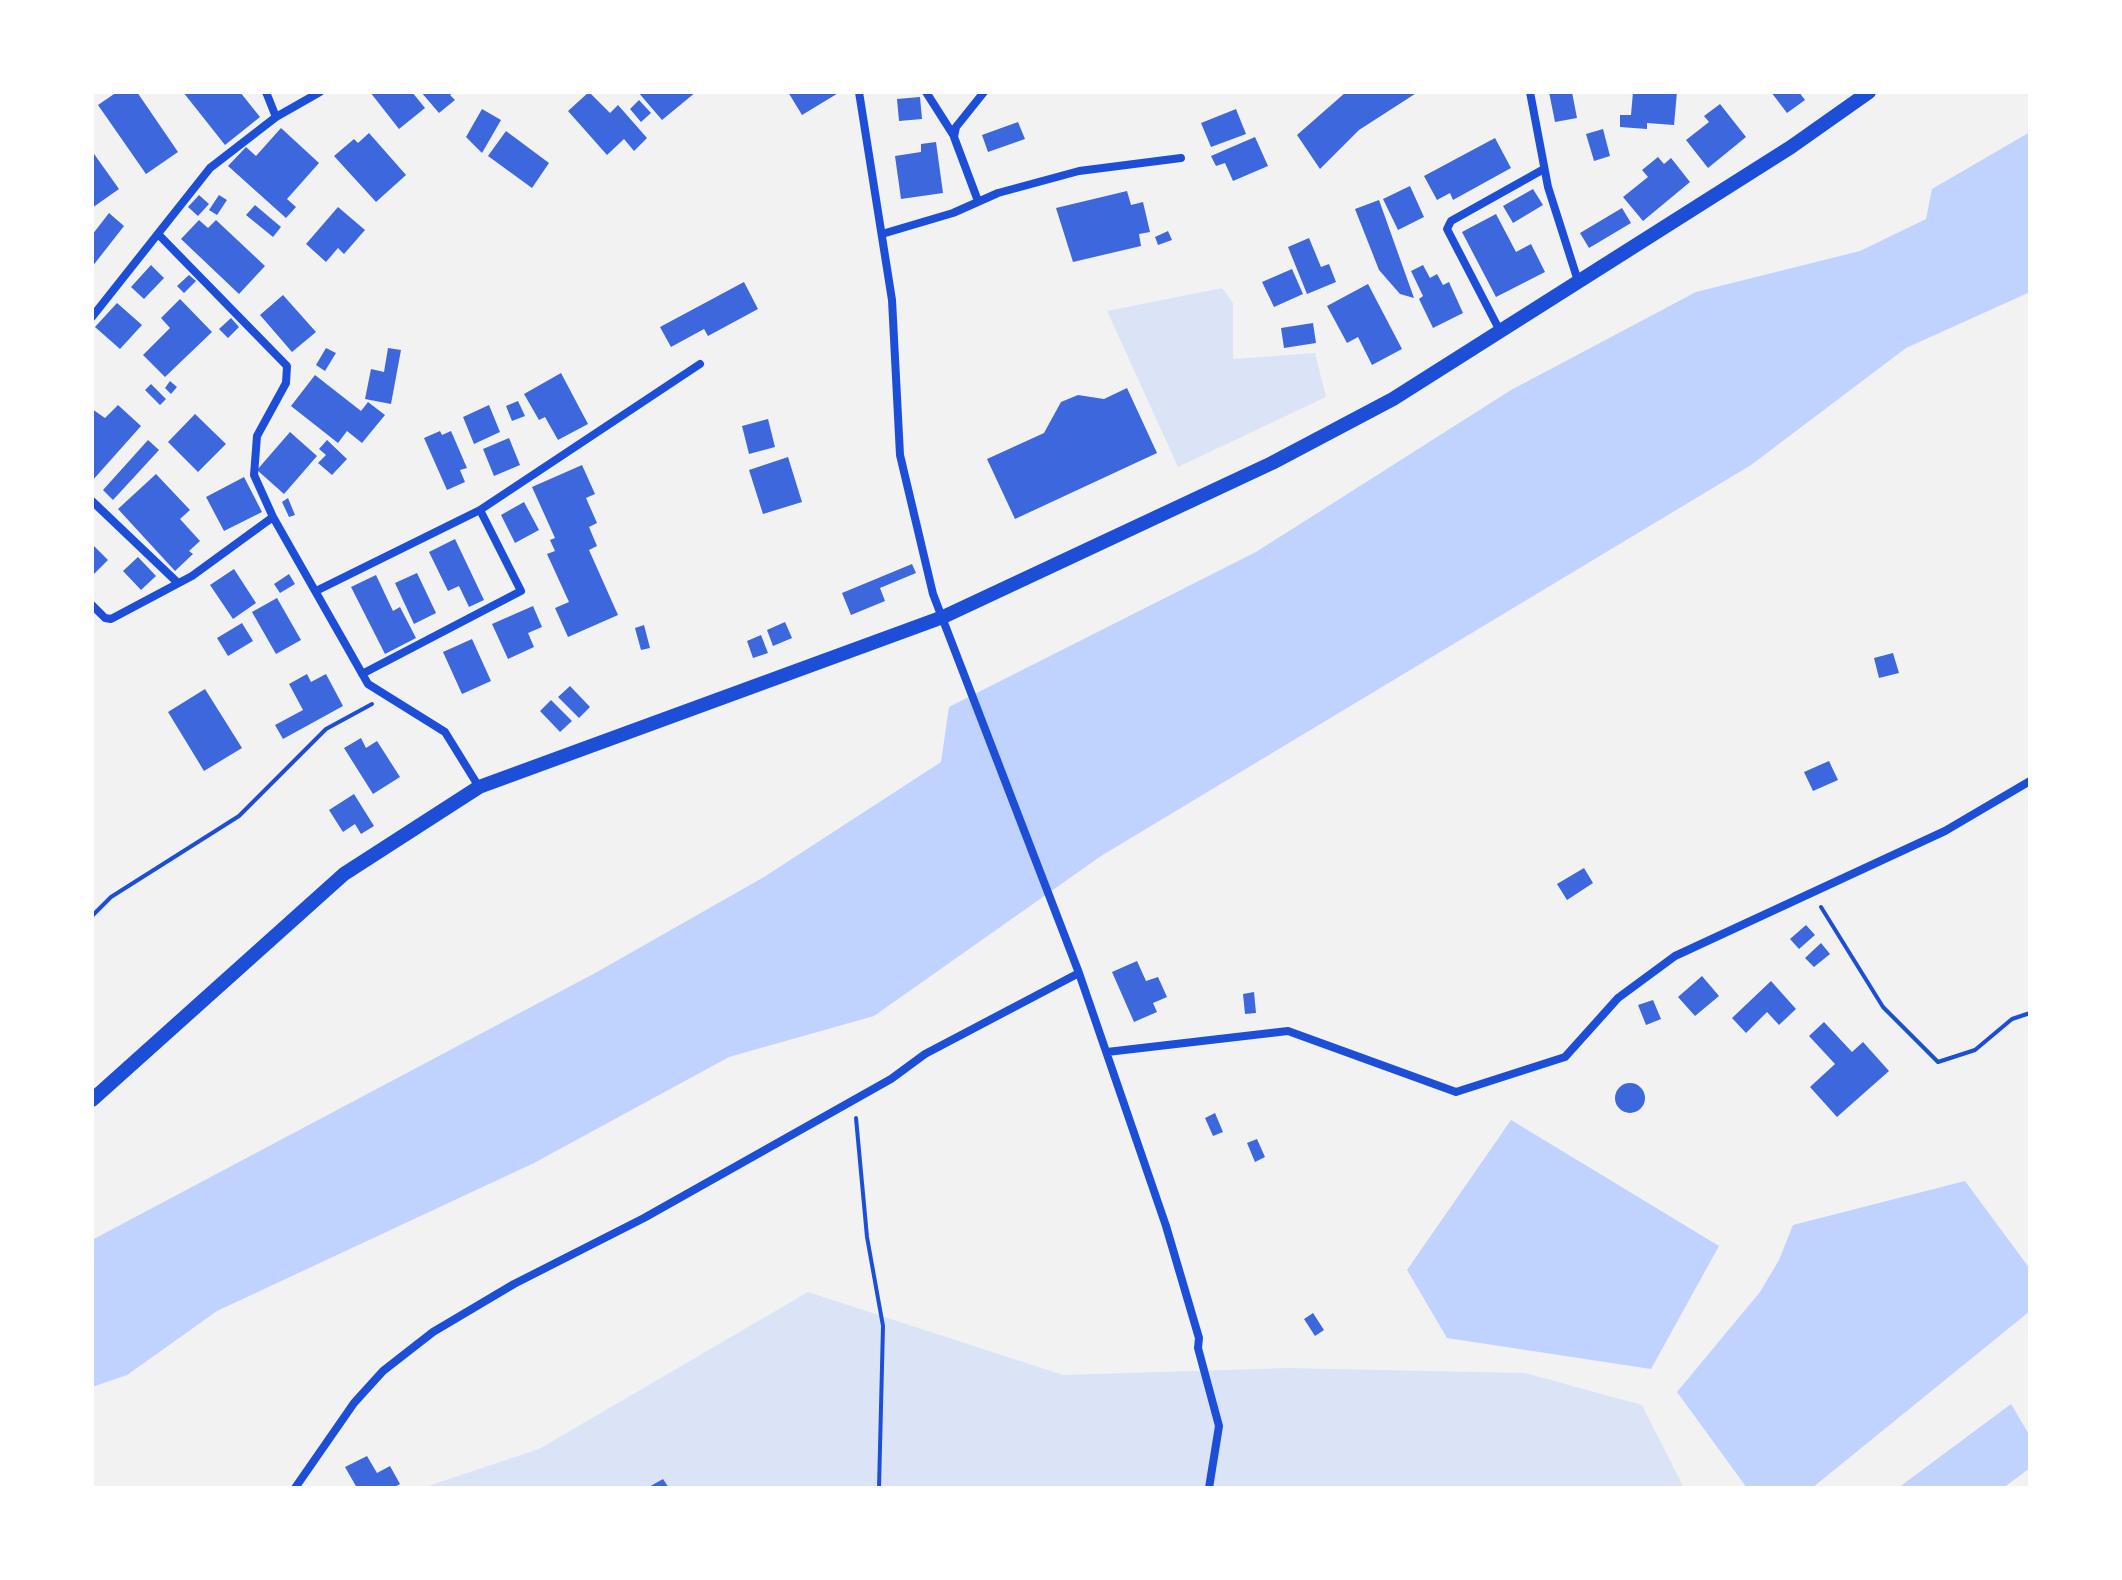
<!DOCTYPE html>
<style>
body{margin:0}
#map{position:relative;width:2122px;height:1580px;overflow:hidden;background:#f2f2f2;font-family:Bitter,serif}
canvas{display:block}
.frame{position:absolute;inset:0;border:94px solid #fff;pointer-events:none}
</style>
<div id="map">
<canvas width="2122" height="1580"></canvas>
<div class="frame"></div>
</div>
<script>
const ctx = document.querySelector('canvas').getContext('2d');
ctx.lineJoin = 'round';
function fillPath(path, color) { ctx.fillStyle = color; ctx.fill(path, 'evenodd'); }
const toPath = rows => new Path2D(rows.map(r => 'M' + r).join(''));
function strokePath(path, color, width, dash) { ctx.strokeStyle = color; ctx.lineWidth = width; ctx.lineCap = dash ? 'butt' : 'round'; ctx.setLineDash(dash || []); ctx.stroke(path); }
fillPath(toPath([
 [1222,288,1233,303,1233,359,1315,353,1326,397,1178,467,1107,311],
 [808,1292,1063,1375,1288,1368,1525,1373,1642,1405,1684,1488,422,1488,539,1449]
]), '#dbe4f7');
fillPath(toPath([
 [2030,132,2030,292,1906,348,1751,465,1101,856,874,1016,729,1057,534,1163,217,1311,127,1375,92,1387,92,1240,597,972,764,877,941,762,949,707,1256,552,1511,390,1696,292,1860,251,1926,219,1932,189],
 [1511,1120,1719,1246,1651,1369,1447,1338,1407,1270],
 [1965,1181,2030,1269,2030,1311,1812,1488,1747,1488,1677,1392,1760,1292,1779,1260,1793,1225],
 [2011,1404,2030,1436,2030,1468,2003,1488,1898,1488]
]), '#bfd3fe');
fillPath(toPath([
 [117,92,137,92,178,152,146,174,98,105],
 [183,92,240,92,260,117,225,145],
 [370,92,412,92,425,108,399,129],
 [421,92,454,92,450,95,455,100,439,113],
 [589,92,610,113,618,105,647,138,634,151,624,139,607,155,568,111],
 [638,92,696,92,662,120],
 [788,92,840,92,802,115],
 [1346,92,1418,92,1359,130,1320,169,1297,135],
 [1549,92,1572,92,1577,118,1555,122],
 [1633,92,1677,92,1674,125,1647,123,1647,129,1620,127,1620,115,1631,115],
 [1771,92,1799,92,1805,100,1787,113],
 [920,97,922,119,899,121,897,99],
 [639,100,651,113,641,122,630,109],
 [1720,104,1746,137,1708,168,1686,140,1709,122,1704,116],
 [482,109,501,120,482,153,466,137],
 [1236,109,1246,134,1211,147,1201,123],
 [1018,122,1025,139,988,152,982,135],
 [281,128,319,163,287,199,296,207,286,218,228,166,246,147,256,156],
 [1603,129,1610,156,1594,161,1586,134],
 [506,131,549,163,532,188,488,156],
 [369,133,406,175,376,202,334,156,354,139,358,143],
 [1255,137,1268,166,1233,181,1225,163,1216,166,1211,156],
 [1495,138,1511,168,1453,200,1450,193,1437,200,1424,176],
 [936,142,943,193,901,199,895,156,921,152,921,144],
 [92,151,119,189,92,208],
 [1658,157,1664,164,1671,158,1690,182,1643,221,1623,197,1648,177,1642,170],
 [1410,186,1424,217,1398,230,1383,199],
 [1533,189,1543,205,1513,223,1503,206],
 [1127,191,1131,205,1143,202,1150,232,1139,234,1141,246,1073,262,1056,208],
 [199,195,209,204,198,216,188,207],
 [219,195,227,200,217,215,209,210],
 [1379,200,1414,298,1400,294,1379,270,1355,209],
 [255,205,281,227,273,237,246,215],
 [338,207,365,230,344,254,338,248,326,262,306,244],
 [1622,208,1631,223,1589,248,1580,233],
 [109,213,124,226,92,267,92,235],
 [1496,214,1516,252,1531,244,1545,272,1496,297,1462,232],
 [199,220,208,228,216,220,265,266,239,294,181,239],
 [1168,231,1172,240,1158,245,1155,237],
 [1309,238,1321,267,1329,264,1336,282,1307,294,1288,247],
 [151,265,164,278,144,299,131,287],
 [1423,265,1430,278,1437,274,1443,285,1449,282,1463,313,1433,328,1419,299,1423,296,1411,271],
 [1292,269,1303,294,1274,307,1262,282],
 [189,275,196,281,184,293,177,286],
 [744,282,758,309,708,336,704,329,671,347,660,327],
 [1368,284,1402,349,1372,365,1358,337,1347,343,1327,306],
 [283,295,316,332,292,352,260,315],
 [180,299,212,332,165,377,143,355,170,328,161,318],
 [117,303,142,325,120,349,95,327],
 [231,318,239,327,228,338,219,329],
 [1313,323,1316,343,1284,348,1281,328],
 [326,348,336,353,325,371,316,365],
 [388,348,401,350,391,404,365,399,371,369,384,372],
 [561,373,588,424,558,440,545,417,539,420,524,394],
 [315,375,361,411,368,402,385,415,362,443,347,431,338,443,291,406],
 [170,381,177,387,171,394,165,388],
 [151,384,166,399,160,405,145,390],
 [1127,388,1157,453,1015,519,987,459,1044,433,1061,402,1078,395,1104,399],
 [518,401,525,416,512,421,506,406],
 [118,405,141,426,92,481,92,409,105,418],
 [489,405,500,432,474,444,463,417],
 [195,414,226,444,198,472,168,442],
 [768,419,775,447,749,454,742,426],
 [440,431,442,435,451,431,467,468,460,470,465,482,447,490,424,438],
 [290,432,317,456,284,494,257,470],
 [509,438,520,465,494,476,483,449],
 [148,440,159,450,113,500,103,490],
 [327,440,347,459,332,475,318,463,326,455,319,449],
 [788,457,802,502,763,514,749,470],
 [582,465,595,494,586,498,597,523,589,527,597,546,589,550,618,615,568,637,555,608,569,602,547,554,555,551,550,540,555,538,532,487],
 [156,474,190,510,180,519,200,541,189,551,193,554,175,571,118,509],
 [244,477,262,512,224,531,206,497],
 [288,498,295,515,289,517,282,502],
 [524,502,539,530,515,543,501,515],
 [455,539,484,600,469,607,459,586,448,591,429,552],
 [92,544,108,560,92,576],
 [138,557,156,576,141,590,123,571],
 [912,564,916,573,880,588,885,601,851,615,842,593],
 [234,569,256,603,233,619,210,585],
 [417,573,436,613,414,624,395,583],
 [289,574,295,584,280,593,274,584],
 [376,575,393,611,400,607,416,638,385,654,351,587],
 [277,598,301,640,276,654,252,612],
 [533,606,542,627,528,633,534,647,508,659,492,624],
 [785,622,792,638,773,646,767,630],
 [242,623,253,641,228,656,217,638],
 [644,625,650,648,641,650,635,628],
 [761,635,768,653,753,658,747,641],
 [472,639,491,681,462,694,443,652],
 [1893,653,1899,673,1879,678,1874,658],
 [307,674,311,682,326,674,343,706,283,739,275,725,303,710,289,684],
 [570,686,590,707,579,718,558,697],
 [205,689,242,748,204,771,168,712],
 [551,700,572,721,560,732,540,711],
 [361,738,366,748,377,741,400,777,373,794,344,748],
 [1829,761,1838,780,1813,791,1804,772],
 [354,794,374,826,361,834,355,824,343,832,329,810],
 [1584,868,1593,883,1567,900,1557,884],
 [1806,925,1815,935,1799,949,1790,939],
 [1821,943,1830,954,1814,967,1805,958],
 [1137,961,1146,981,1158,977,1167,997,1153,1003,1157,1012,1134,1022,1112,972],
 [1702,976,1719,996,1695,1016,1678,997],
 [1771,981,1796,1009,1779,1025,1767,1012,1746,1033,1732,1018],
 [1254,992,1256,1013,1245,1014,1243,994],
 [1653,1000,1661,1019,1646,1025,1638,1005],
 [1824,1022,1852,1052,1863,1042,1889,1071,1837,1117,1810,1087,1835,1064,1809,1036],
 '1615 1098a15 15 0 1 1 30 0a15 15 0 1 1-30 0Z',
 [1215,1113,1223,1132,1213,1136,1205,1118],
 [1257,1139,1265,1157,1255,1162,1247,1143],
 [1313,1313,1324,1330,1315,1336,1304,1319],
 [367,1456,377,1473,390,1466,400,1484,393,1488,357,1488,345,1467],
 [663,1479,669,1488,647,1488]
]), '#3d67dc');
strokePath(toPath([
 [1821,907,1883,1007,1938,1062,1975,1050,2012,1019,2030,1013],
 [92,916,111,897,239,816,326,729,372,704],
 [856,1118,867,1237,883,1326,879,1488]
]), '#1d4ed8', 4);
strokePath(toPath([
 [266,92,276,117],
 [859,92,892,300,900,455,933,594,1079,973,1166,1226,1199,1338,1198,1348,1219,1426,1209,1488],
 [926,92,954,136],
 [1530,92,1548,187,1578,281],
 [978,201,954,137,956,127,984,92],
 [158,234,287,366,286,383,257,436,254,475,273,517,368,684,445,732,479,787],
 [882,234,953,213,998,193,1079,171,1181,158],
 [92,317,210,168,276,117,320,92],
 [1500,331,1447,229,1451,221,1544,169],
 [92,501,178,583],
 [316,591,480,510,700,364],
 [92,605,105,618,111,619,192,576,273,517],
 [362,674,521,591,480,510],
 [1107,1052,1288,1031,1456,1092,1565,1057,1618,998,1675,956,1945,831,2030,781],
 [295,1488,354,1403,383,1371,433,1332,514,1284,644,1218,891,1079,925,1054,1079,973]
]), '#1d4ed8', 8);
strokePath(toPath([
 [92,1100,344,874,479,787,943,617,1272,463,1393,399,1791,147,1869,92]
]), '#1d4ed8', 14);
</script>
